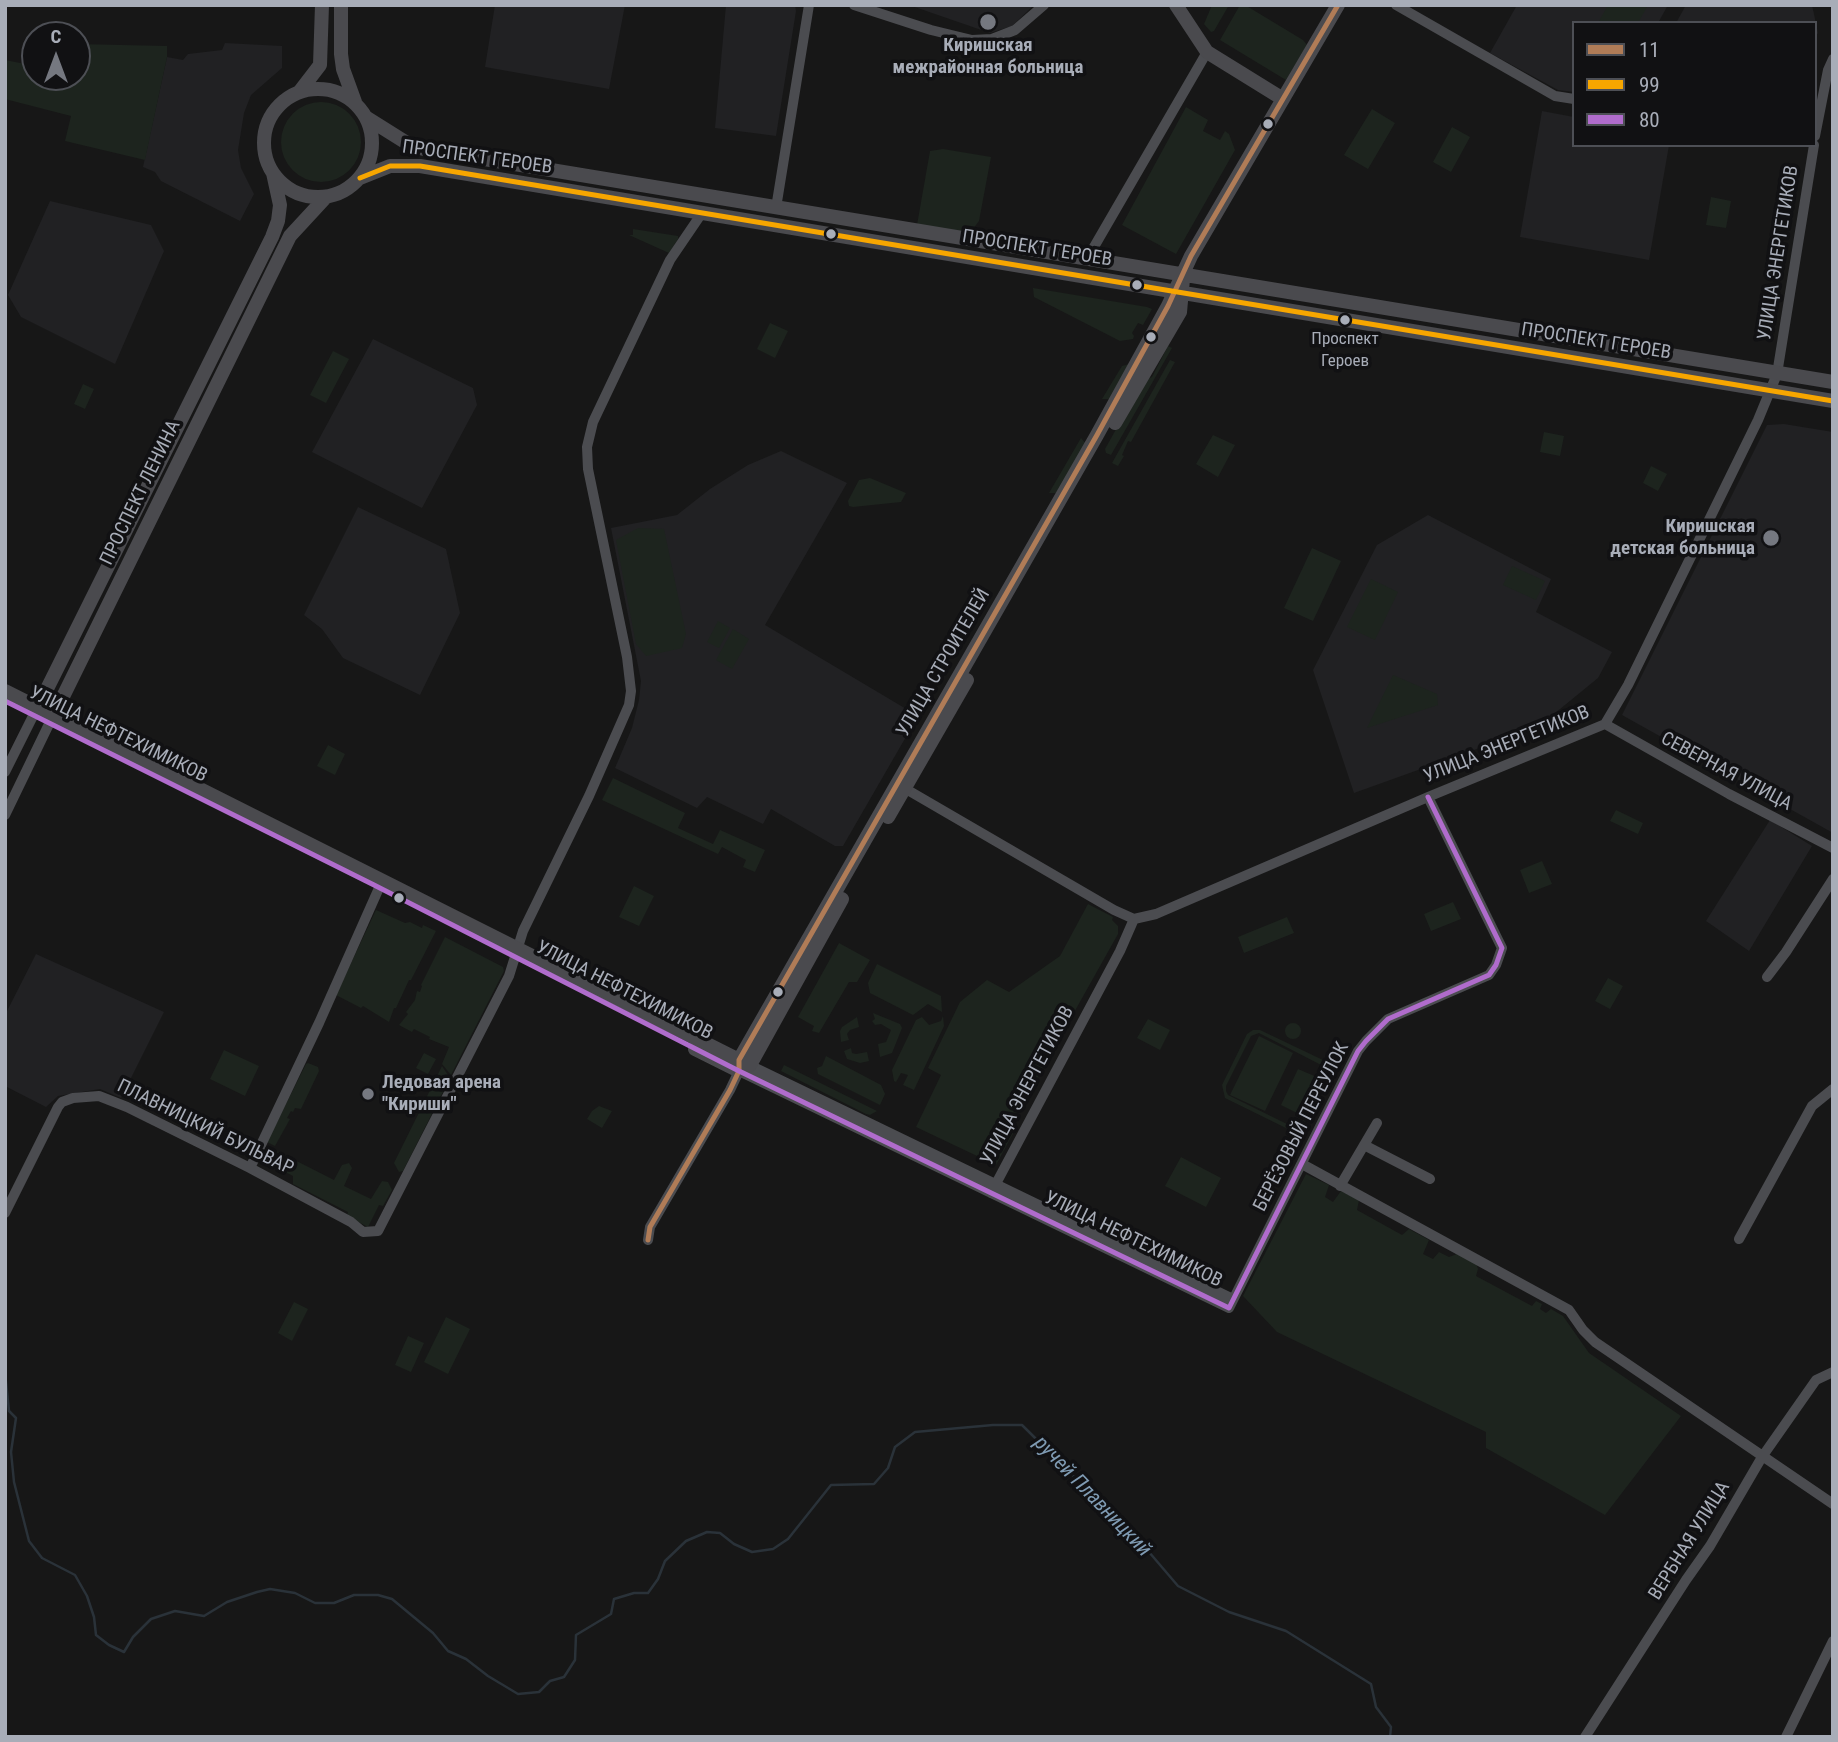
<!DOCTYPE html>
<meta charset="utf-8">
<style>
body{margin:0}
#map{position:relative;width:1838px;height:1742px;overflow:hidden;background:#171717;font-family:"Roboto Condensed",sans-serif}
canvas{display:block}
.frame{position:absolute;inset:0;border:7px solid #a8adb8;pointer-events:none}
.legend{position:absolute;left:1572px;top:21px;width:245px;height:126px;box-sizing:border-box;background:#111113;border:2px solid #4d4f55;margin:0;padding:9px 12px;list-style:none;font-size:21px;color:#a8adb8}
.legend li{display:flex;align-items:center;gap:14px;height:35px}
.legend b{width:35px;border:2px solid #4d4f55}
.north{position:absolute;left:21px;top:21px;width:70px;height:70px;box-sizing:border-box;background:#111113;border:2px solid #4d4f55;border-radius:50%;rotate:0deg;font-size:19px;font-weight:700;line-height:28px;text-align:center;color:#a8adb8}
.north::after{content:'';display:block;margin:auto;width:24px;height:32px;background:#757880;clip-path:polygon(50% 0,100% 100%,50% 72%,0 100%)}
</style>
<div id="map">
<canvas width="1838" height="1742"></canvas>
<div class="frame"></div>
<ul class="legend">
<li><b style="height:9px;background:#b07c57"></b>11</li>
<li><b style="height:9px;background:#f7a600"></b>99</li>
<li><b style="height:9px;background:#b06ccc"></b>80</li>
</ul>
<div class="north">С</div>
</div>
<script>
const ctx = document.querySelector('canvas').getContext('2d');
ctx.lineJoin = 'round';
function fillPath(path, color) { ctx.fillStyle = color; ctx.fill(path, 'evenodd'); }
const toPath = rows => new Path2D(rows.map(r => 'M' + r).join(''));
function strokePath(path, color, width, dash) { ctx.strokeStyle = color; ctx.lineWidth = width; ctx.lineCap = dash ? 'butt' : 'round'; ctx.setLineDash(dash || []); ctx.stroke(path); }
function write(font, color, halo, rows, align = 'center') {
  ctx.font = font + ' "Roboto Condensed",sans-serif'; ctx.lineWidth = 7; ctx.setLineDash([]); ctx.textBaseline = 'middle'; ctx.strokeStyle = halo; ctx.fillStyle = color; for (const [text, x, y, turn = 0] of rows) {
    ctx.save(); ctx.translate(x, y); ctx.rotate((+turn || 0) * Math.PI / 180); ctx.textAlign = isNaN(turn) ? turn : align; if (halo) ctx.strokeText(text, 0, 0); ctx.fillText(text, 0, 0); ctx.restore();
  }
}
fillPath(toPath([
 [495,5,625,5,609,89,485,67],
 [726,5,795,5,796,11,776,136,715,128],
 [909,5,1034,5,1012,26,990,33],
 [1517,5,1668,5,1658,23,1574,23,1574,92,1558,90,1490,53],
 [1686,5,1812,5,1818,33,1815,38,1815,23,1676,23],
 [225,43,282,46,282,68,251,95,244,113,238,150,241,168,254,194,240,221,161,181,155,172,143,167,167,57,183,60,188,54,222,50],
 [1542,111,1574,117,1574,145,1669,145,1649,260,1520,237],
 [50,201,151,225,164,251,115,364,21,317,8,295],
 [373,339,473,388,477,405,422,508,312,452],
 [1784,424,1833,432,1833,833,1622,715,1767,425],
 [781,451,847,483,765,625,918,716,843,846,835,846,771,809,763,824,707,797,697,808,615,768,632,728,639,700,641,681,611,528,677,515,710,489,748,465],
 [358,507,446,549,460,613,420,695,343,658,322,629,304,615],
 [1428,515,1551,579,1536,612,1612,652,1598,678,1538,727,1354,793,1313,670,1377,545],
 [1770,820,1812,846,1749,951,1706,921],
 [36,954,164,1012,121,1098,100,1089,58,1096,46,1107,5,1086,5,1015]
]), '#212123');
fillPath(toPath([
 [1212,5,1229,5,1214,31,1211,32,1204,24],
 [1240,5,1245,5,1303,40,1307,45,1286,80,1220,40],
 [1608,5,1648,5,1638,23,1598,23],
 [77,44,167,46,167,57,145,160,65,141,71,116,5,99,5,60,35,66,35,77,77,77],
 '281 142a40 40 0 1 1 80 0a40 40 0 1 1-80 0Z',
 [1186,107,1208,120,1203,131,1220,140,1225,131,1229,134,1235,150,1176,254,1122,225],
 [1372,109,1395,123,1368,169,1344,155],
 [1452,127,1470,137,1451,172,1433,162],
 [943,149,991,157,979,221,970,233,917,225,930,151],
 [1711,197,1731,201,1726,228,1706,225],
 [633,229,678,236,678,239,669,253,629,235,633,235],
 [1033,288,1147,307,1152,309,1143,325,1138,323,1132,333,1134,336,1133,339,1120,341,1034,297],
 [770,323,788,331,775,358,757,349],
 [1168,346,1172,348,1111,455,1106,453,1105,449,1143,381,1152,377],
 [333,351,349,359,326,403,310,395],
 [1170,360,1175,362,1131,442,1128,441,1122,455,1124,456,1118,466,1112,463],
 [1129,364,1113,399,1102,399,1122,366],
 [83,384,94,389,85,409,74,404],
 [1544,432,1564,436,1560,456,1540,452],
 [1213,435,1235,445,1218,477,1196,464],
 [1081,438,1087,445,1056,493,1049,493],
 [1651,466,1667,474,1658,491,1643,483],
 [870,478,906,493,901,502,853,507,849,506,848,501,859,480],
 [638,528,664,529,686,634,682,648,646,656,636,644,616,540],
 [1312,548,1341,561,1313,621,1284,608],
 [1512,566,1545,581,1536,600,1503,585],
 [1371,579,1398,592,1375,640,1347,627],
 [718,621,730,628,719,648,707,642],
 [733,629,749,639,732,669,716,660],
 [1393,675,1437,694,1438,705,1367,728],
 [328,745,345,754,335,775,317,766],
 [613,778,685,813,678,828,713,844,720,830,765,850,755,872,743,867,746,860,722,847,718,854,602,800],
 [1616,810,1643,823,1638,834,1610,821],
 [1542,861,1552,884,1529,893,1520,870],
 [634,886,654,896,639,926,619,917],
 [1453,902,1461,919,1431,931,1424,914],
 [1088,904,1113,917,1112,920,1118,926,1118,934,1012,1123,1017,1126,996,1165,916,1127,941,1075,928,1068,960,1002,987,980,1009,992,1060,956],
 [376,910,405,923,410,922,422,928,423,925,436,931,411,980,409,980,396,1008,394,1008,389,1022,363,1006,361,1008,336,995],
 [1287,917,1294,933,1244,953,1238,937],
 [445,937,503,967,504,971,451,1075,442,1064,449,1047,429,1039,430,1037,414,1029,412,1032,399,1025,408,1014,406,1012,415,1000,417,991,420,992,422,986,421,985],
 [839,943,870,960,857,982,849,982,819,1033,812,1031,814,1026,798,1017],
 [877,964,941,996,942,1012,928,1004,913,1015,870,993,868,983],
 [1608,978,1623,986,1610,1009,1595,1001],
 [873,1013,900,1024,902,1028,892,1053,880,1057,878,1044,886,1042,891,1030,881,1024,875,1025,872,1021,875,1019],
 [943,1016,944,1026,914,1090,903,1085,908,1075,901,1073,896,1082,894,1081,892,1070,916,1020,922,1017,929,1025,941,1021],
 [857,1017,859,1027,850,1030,847,1034,849,1040,841,1042,840,1031,842,1027],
 [1148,1019,1170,1030,1160,1050,1137,1038],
 '1285 1031a8 8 0 1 1 16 0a8 8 0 1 1-16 0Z',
 [1253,1030,1260,1030,1323,1060,1328,1067,1329,1074,1303,1126,1297,1130,1290,1130,1225,1098,1222,1085,1247,1034],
 [1259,1033,1325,1067,1325,1073,1301,1124,1296,1126,1291,1126,1228,1095,1226,1091,1226,1086,1251,1036],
 [1259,1036,1293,1053,1265,1111,1230,1095],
 [851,1048,852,1053,856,1054,867,1052,869,1061,860,1063,847,1059,844,1051],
 [224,1050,259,1066,245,1096,210,1079],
 [424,1053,436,1059,428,1074,416,1068],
 [826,1056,881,1085,885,1094,880,1105,818,1074,817,1068,822,1066],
 [308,1063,318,1067,319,1071,301,1109,295,1108,293,1112,291,1111,287,1118,290,1119,275,1146,267,1142,306,1064],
 [784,1065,877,1111,870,1115,866,1114,781,1071],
 [442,1066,450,1078,403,1171,399,1172,394,1163],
 [1298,1069,1319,1078,1301,1115,1281,1105],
 [599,1106,612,1111,602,1128,587,1119,592,1111],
 [267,1146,334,1180,342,1165,349,1163,352,1168,344,1186,371,1199,382,1181,388,1182,392,1190,383,1206,379,1205,368,1227,347,1216,348,1212,293,1184,293,1176,260,1159],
 [1181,1157,1221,1178,1206,1207,1165,1186],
 [1306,1174,1329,1185,1325,1197,1333,1202,1341,1191,1359,1200,1357,1210,1402,1235,1409,1229,1429,1240,1423,1254,1433,1259,1439,1252,1449,1257,1457,1254,1476,1263,1478,1269,1476,1276,1532,1306,1536,1301,1542,1304,1540,1309,1546,1313,1551,1309,1563,1316,1589,1353,1681,1416,1605,1515,1486,1448,1486,1432,1277,1332,1243,1296],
 [294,1302,308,1309,292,1341,278,1333],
 [446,1317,470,1329,448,1374,424,1362],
 [408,1336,424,1343,411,1372,395,1365]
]), '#1d241e');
strokePath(toPath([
 [5,1373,9,1411,16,1418,11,1452,14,1482,29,1541,42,1558,75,1575,87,1596,94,1617,96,1635,109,1645,124,1652,133,1637,151,1619,175,1611,204,1616,227,1602,257,1592,270,1589,295,1593,315,1603,334,1603,354,1595,378,1595,392,1599,433,1633,448,1651,466,1659,488,1676,518,1694,539,1692,550,1681,564,1677,575,1660,576,1635,611,1614,614,1599,634,1593,648,1593,658,1579,665,1561,686,1541,707,1532,720,1533,734,1544,752,1552,773,1549,788,1539,831,1485,874,1484,888,1468,895,1447,915,1432,993,1425,1022,1425,1143,1545,1178,1586,1229,1612,1286,1631,1371,1684,1376,1707,1391,1727,1390,1737]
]), '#2a3239', 2.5);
strokePath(toPath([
 [854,5,931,30,972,40,992,39,1015,30,1044,5],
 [1396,5,1555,96,1574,99],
 [1815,136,1828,70,1833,59],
 [776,208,809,5],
 [1087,259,1207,52],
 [1605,724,1729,794,1833,848],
 [5,772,34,714],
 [899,785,1114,910,1134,919],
 [5,815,50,722],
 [1767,977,1786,952,1833,879],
 [739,1071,1229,1308,1358,1051,1366,1041,1388,1019,1489,975,1496,965,1502,948,1428,797],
 [1364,1145,1430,1179],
 [1302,1164,1569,1310,1583,1330,1595,1342,1833,1504],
 [250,1168,319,1023,379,888],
 [1340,1186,1377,1123],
 [991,1193,1120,951,1134,919,1156,914,1428,797,1605,724,1628,685,1758,420,1777,374,1814,145],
 [5,1213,58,1107,62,1102,73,1098,99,1096,127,1107,250,1168,351,1222,363,1232,378,1231,509,976,523,931,589,796,629,705,631,691,627,657,588,469,587,447,593,422,670,260,702,213],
 [1739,1239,1812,1106,1833,1089],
 [648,1240,650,1227,730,1090,739,1071,739,1060,1233,1299],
 [1585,1737,1686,1580,1710,1546,1762,1457,1816,1380,1833,1372],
 [1786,1737,1833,1641]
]), '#4b4c50', 10);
strokePath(toPath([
 [341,5,341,54,343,69,355,102],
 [1176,5,1207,52,1283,99],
 '264 143a54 54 0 1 1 108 0a54 54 0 1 1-108 0Z',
 [300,91,320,65,322,5],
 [367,118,410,145,424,149,1833,382],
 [360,178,390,166,420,166,1833,401],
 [1115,423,1180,312,1183,279],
 [5,691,739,1060,1097,435,1168,306,1191,256,1338,5],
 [35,713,272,237,278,221,280,205,273,173],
 [51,721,290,236,326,197],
 [888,817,967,680],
 [695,1049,739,1071,750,1065,842,899]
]), '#4a4a4e', 14);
strokePath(toPath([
 [648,1240,650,1227,730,1090,739,1071,739,1060,1097,435,1168,306,1191,256,1338,5]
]), '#b07c57', 5);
strokePath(toPath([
 [360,178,390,166,420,166,1833,401]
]), '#f7a600', 5);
strokePath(toPath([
 [5,701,374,885,739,1071,1229,1308,1358,1051,1366,1041,1388,1019,1489,975,1496,965,1502,948,1428,797]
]), '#b06ccc', 5);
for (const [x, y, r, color] of [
 [988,22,9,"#757880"],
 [1268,124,6,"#a8adb8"],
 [831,234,6,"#a8adb8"],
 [1137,285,6,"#a8adb8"],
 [1345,320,6,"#a8adb8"],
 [1151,337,6,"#a8adb8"],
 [1771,538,9,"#757880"],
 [399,898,6,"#a8adb8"],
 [778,992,6,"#a8adb8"],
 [368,1094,7,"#757880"]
]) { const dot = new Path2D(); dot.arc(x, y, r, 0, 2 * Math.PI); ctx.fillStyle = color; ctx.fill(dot); strokePath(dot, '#111113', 2.5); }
write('17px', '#a8adb8', '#111113', [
 ["Проспект",1345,340],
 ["Героев",1345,362]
]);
write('bold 19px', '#a8adb8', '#111113', [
 ["Киришская",988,46],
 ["межрайонная больница",988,68],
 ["Киришская",1755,527,"right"],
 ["детская больница",1755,549,"right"],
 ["Ледовая арена",382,1083,"left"],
 ["\"Кириши\"",382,1105,"left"]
]);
write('19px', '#a8adb8', '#111113', [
 ["ПРОСПЕКТ ГЕРОЕВ",477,158,8],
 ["ПРОСПЕКТ ГЕРОЕВ",1037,249,9],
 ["УЛИЦА ЭНЕРГЕТИКОВ",1779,253,-81],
 ["ПРОСПЕКТ ГЕРОЕВ",1596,342,9],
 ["ПРОСПЕКТ ЛЕНИНА",141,493,-64],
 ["УЛИЦА СТРОИТЕЛЕЙ",944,663,-60],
 ["УЛИЦА НЕФТЕХИМИКОВ",118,735,26],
 ["УЛИЦА ЭНЕРГЕТИКОВ",1507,745,-22],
 ["СЕВЕРНАЯ УЛИЦА",1726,772,28],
 ["УЛИЦА НЕФТЕХИМИКОВ",624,991,27],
 ["УЛИЦА ЭНЕРГЕТИКОВ",1028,1086,-62],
 ["БЕРЁЗОВЫЙ ПЕРЕУЛОК",1302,1127,-63],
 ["ПЛАВНИЦКИЙ БУЛЬВАР",205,1128,26],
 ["УЛИЦА НЕФТЕХИМИКОВ",1133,1240,26],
 ["ВЕРБНАЯ УЛИЦА",1690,1541,-58]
]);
write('italic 21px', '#7f9bb3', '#111113', [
 ["ручей Плавницкий",1092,1497,46]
]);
</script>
